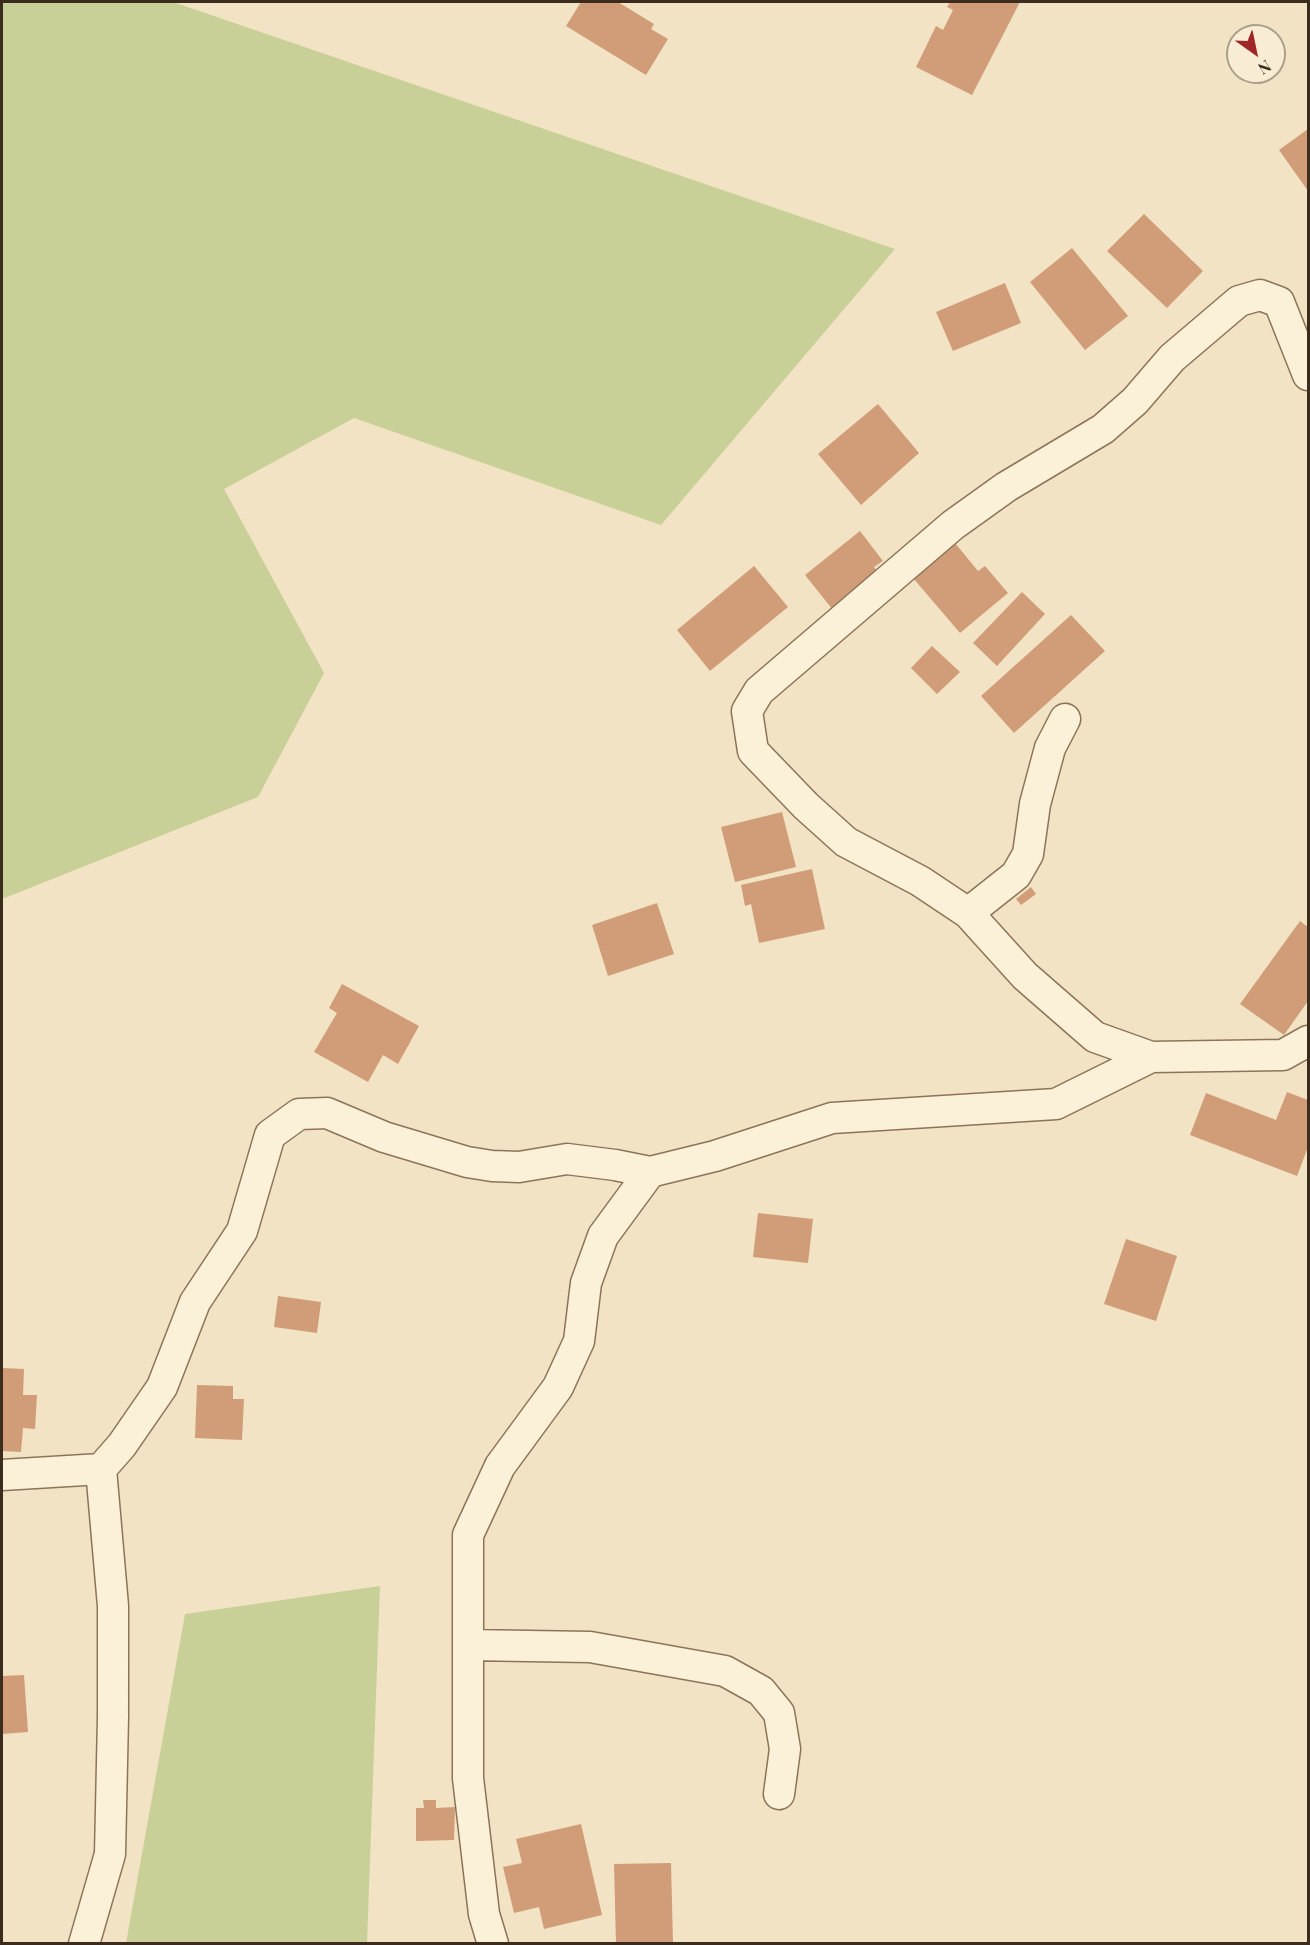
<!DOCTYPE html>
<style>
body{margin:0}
#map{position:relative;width:1310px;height:1945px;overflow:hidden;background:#f1e3c4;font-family:"Playfair Display",serif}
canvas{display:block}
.frame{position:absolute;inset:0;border:3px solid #3c2c1e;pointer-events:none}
.north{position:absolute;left:1226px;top:24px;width:60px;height:60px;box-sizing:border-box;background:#f8edd4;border:2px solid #ada08b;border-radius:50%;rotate:147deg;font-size:16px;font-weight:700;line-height:24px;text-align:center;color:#3c2c1e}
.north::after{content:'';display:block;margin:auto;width:21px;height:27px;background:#a02526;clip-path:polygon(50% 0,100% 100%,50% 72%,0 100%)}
</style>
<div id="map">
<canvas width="1310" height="1945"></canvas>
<div class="frame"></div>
<div class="north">N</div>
</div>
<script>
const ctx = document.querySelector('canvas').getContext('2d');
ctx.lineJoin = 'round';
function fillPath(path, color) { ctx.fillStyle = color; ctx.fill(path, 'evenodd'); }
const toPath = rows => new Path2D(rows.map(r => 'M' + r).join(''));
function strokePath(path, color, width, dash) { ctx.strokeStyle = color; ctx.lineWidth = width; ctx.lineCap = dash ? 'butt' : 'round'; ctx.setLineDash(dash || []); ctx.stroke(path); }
fillPath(toPath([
 [2,2,173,2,895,249,661,525,354,418,224,489,324,673,258,797,2,899],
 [380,1586,367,1943,126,1943,185,1614]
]), '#c9d097');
fillPath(toPath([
 [581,2,604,2,606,3,607,2,618,2,654,24,651,29,668,39,646,75,566,26],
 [950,2,1020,2,972,95,916,67,936,26,943,30,953,10,947,7],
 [1308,129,1308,191,1279,150],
 [1144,214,1203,271,1167,308,1107,251],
 [1072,248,1128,316,1085,350,1030,282],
 [1005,283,1021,323,953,351,936,312],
 [878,404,919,453,861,505,818,454],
 [860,531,883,561,874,567,883,579,837,615,805,575],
 [955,543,978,571,985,566,1008,593,960,633,913,578],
 [754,566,788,607,710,671,677,630],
 [1022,592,1045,614,997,666,973,643],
 [1071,615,1105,651,1014,733,981,696],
 [932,646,960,672,937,694,911,668],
 [782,812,796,867,735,882,721,827],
 [812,869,825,929,759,943,751,904,745,906,741,885],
 [1031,887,1036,894,1021,905,1016,899],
 [657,903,674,954,608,976,592,925],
 [1300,921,1308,927,1308,1001,1284,1035,1240,1004],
 [342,984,419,1026,398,1064,383,1055,368,1082,314,1052,337,1013,329,1008],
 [1287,1092,1308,1100,1308,1147,1297,1176,1190,1135,1206,1093,1276,1120],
 [758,1213,813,1219,808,1263,753,1257],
 [1126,1239,1177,1256,1156,1321,1104,1304],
 [278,1296,321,1302,317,1333,274,1327],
 [2,1368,24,1369,23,1395,37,1395,35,1429,23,1428,21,1452,2,1451],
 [197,1385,233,1386,233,1399,244,1399,242,1440,195,1438],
 [24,1675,28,1732,2,1734,2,1676],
 [423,1800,436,1800,436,1808,455,1807,454,1840,416,1841,416,1808,424,1808],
 [581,1824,602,1915,544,1929,539,1907,514,1913,503,1867,522,1863,516,1839],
 [671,1863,673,1943,616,1944,614,1864]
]), '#d19d78');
const minor = toPath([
 [968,913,1016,875,1028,854,1035,804,1050,748,1065,719],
 [1151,1057,1095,1037,1025,976,968,913,920,881,846,842,806,806,753,751,747,711,759,691,953,525,1006,487,1103,429,1135,401,1172,358,1239,301,1260,295,1279,302,1308,375],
 [2,1475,101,1469],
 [468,1645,590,1647,725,1671,761,1691,779,1713,785,1749,779,1794],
 [84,1944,110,1854,113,1717,113,1606,101,1469,122,1445,162,1387,195,1302,242,1231,270,1135,299,1114,327,1113,384,1137,467,1162,492,1166,519,1167,567,1159,615,1165,650,1172],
 [493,1944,484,1914,468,1778,468,1535,500,1466,558,1387,579,1341,586,1283,603,1236,650,1172,715,1156,832,1118,1056,1104,1151,1057,1283,1055,1308,1041]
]);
strokePath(minor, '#8d7459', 33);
strokePath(minor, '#fbf0d8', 30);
</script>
